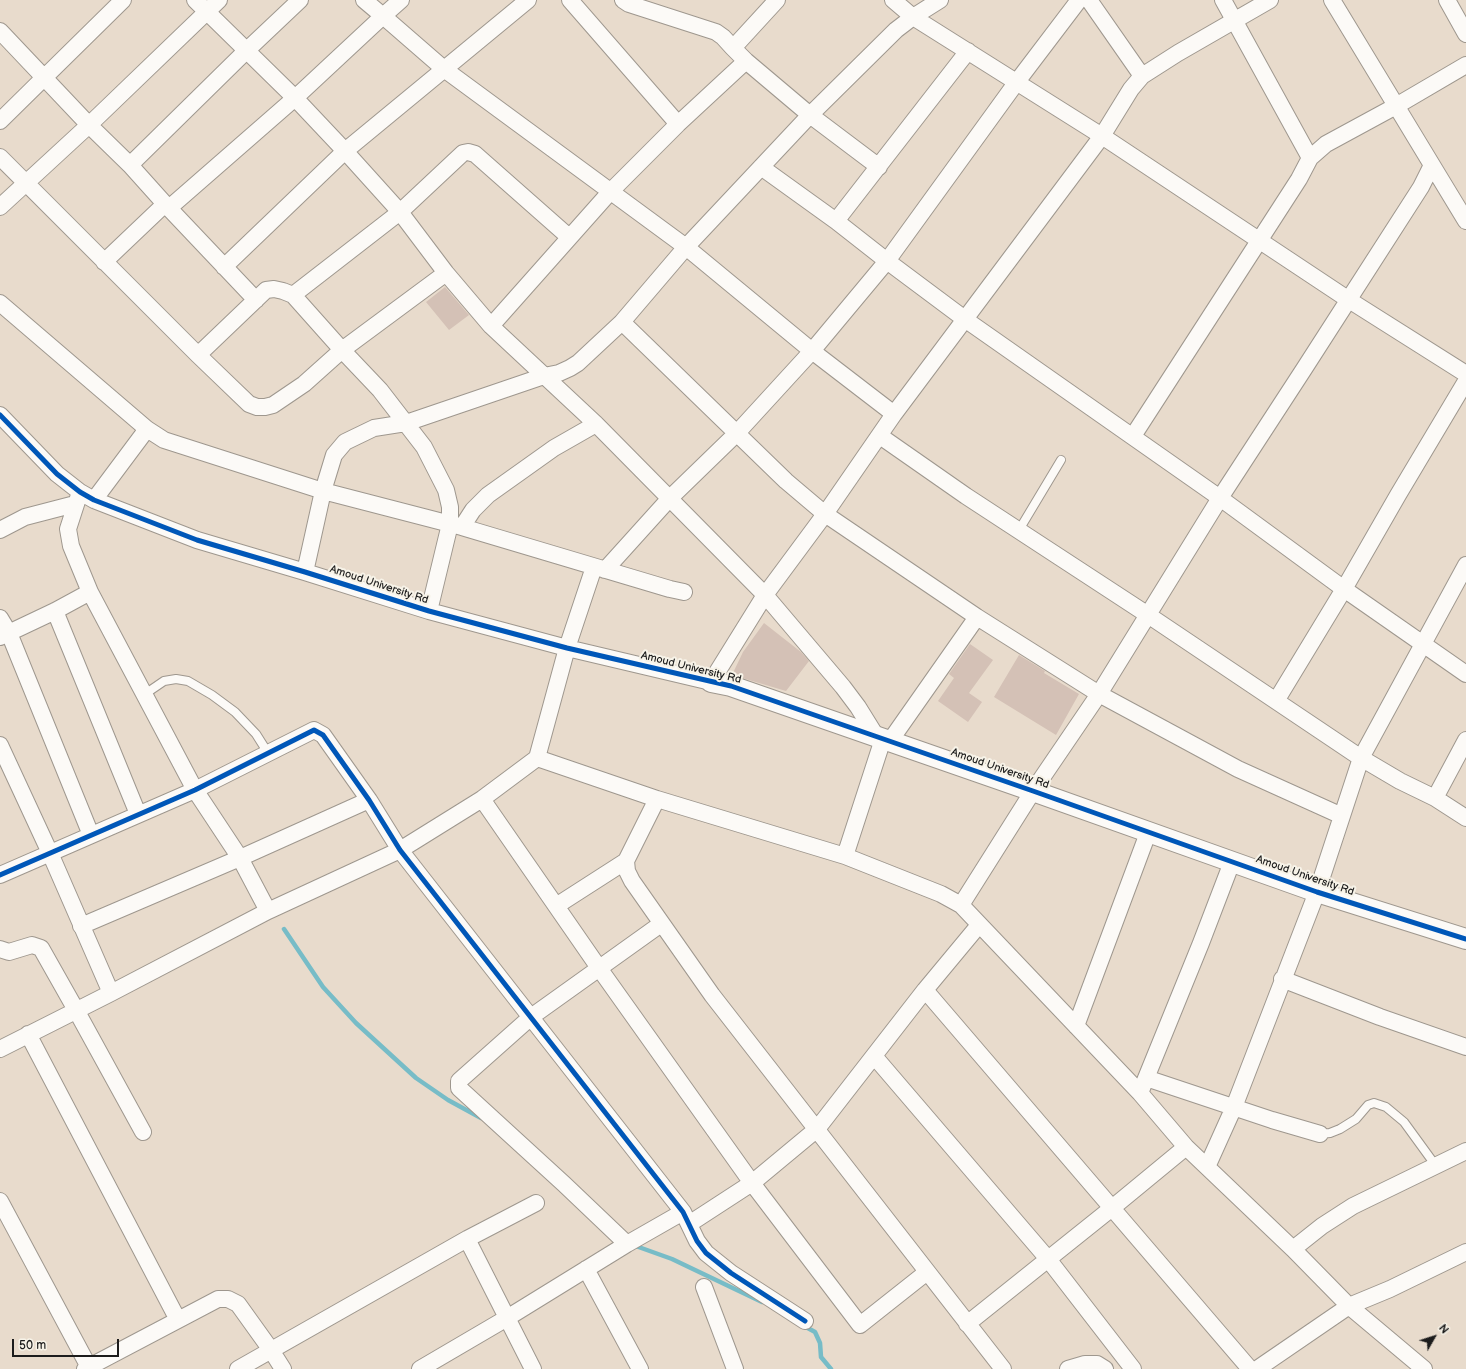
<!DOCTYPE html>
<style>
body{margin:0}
#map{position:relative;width:1466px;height:1369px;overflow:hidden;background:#e8dbcc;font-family:"Balsamiq Sans",sans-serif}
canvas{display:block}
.north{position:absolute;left:1414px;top:1317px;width:40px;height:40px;-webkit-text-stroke:3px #f7f3e8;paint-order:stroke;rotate:51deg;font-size:11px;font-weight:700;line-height:16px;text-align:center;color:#1c1c1c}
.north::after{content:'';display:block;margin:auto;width:14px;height:18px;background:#1c1c1c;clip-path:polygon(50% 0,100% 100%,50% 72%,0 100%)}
.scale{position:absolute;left:12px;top:1339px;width:107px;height:18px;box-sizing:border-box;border:2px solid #1c1c1c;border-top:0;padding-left:5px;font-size:12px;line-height:14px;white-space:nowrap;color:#1c1c1c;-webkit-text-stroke:3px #f7f3e8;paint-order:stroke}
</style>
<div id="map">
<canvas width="1466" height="1369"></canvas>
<div class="north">N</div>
<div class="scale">50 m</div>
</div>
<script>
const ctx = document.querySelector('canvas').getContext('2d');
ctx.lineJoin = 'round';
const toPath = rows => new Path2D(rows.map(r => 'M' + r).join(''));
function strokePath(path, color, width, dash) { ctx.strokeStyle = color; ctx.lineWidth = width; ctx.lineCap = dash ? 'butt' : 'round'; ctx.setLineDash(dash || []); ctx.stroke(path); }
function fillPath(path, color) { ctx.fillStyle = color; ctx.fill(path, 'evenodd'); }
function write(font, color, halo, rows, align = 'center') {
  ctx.font = font + ' "Balsamiq Sans",sans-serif'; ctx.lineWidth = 4; ctx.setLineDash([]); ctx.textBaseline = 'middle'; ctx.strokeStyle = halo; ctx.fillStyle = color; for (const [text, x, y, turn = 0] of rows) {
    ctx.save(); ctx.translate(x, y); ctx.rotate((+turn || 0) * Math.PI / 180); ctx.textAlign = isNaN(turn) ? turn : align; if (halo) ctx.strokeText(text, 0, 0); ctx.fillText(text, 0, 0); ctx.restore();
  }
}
strokePath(toPath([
 [284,929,323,987,356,1023,416,1078,448,1100,481,1118],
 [633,1245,672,1259,762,1302],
 [804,1326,815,1332,820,1343,821,1357,831,1369]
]), '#77bcc7', 4.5);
fillPath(toPath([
 [445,287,469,315,449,330,426,302],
 [764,623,801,652,809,661,786,691,732,675,743,652],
 [970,644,993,660,969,693,982,702,968,722,938,701,954,678,949,674],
 [1019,655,1045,671,1044,673,1079,694,1056,735,994,697]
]), '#d4c1b6');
const service = toPath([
 [1019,530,1061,460],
 [145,694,164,681,176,679,188,681,212,695,235,712,256,734,268,753],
 [1320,1134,1330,1133,1340,1129,1356,1119,1368,1105,1374,1103,1386,1107,1404,1122,1436,1166]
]);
const minor = toPath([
 [195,0,295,98,345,151,400,212,446,273,491,326,596,424,765,595,843,687,858,707,876,736],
 [364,0,383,16,401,0],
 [570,0,678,124],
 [623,0,629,4,716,32,723,37,733,48],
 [777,0,733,48,746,61,810,115,879,167],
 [893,0,913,17,1102,136,1349,300,1466,374],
 [1089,0,1142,76],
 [1223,0,1310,158],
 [1332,0,1466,221],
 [1447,0,1466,34],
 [0,31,89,125,130,165,165,204,256,300],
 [0,121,123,0],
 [0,157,198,355,249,404,257,407,265,407,273,405,304,384,342,350,446,273],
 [130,165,246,51,300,0],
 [761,167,836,221,887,261,966,320,1220,498,1344,589,1466,674],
 [0,207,89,125,219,0],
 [169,208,295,98,383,16,444,69,686,247,812,351,894,414],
 [836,221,968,51],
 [104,262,165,204],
 [224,267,345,151,528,0],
 [293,295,400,212,463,153,468,152,475,154,569,237],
 [0,303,147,429,164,440,323,491,462,527,670,589,684,592],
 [622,322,786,481,825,514,977,617,1099,694,1238,769,1342,816],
 [491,326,610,192,678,124,746,61],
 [198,355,266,290,274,289,283,291,293,295,342,350,380,390,424,447,446,490,450,507,450,524,429,611],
 [0,415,57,474,80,492,94,500,197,540,305,572,429,611,567,648,711,682,765,595,825,514,894,414,1102,136,1131,89,1142,76,1178,53,1270,0],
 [880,436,966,496,1148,615,1361,758,1400,781,1435,798,1466,818],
 [1133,436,1299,179,1310,158,1326,144,1396,106,1466,65],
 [80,492,68,529,71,546,90,592,195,790,240,858,268,911],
 [94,500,147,429],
 [462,527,473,510,488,495,554,448,596,424],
 [0,530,25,517,75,504],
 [605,570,670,498,736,434,812,351,887,261,1016,83,1079,0],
 [305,572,323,491,334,455,345,442,374,428,406,423,544,376,559,373,570,368,578,363,622,322,686,247,810,115,896,30,913,17,940,0],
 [55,611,138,814],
 [0,618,9,633,91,835],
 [0,637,55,611,90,592],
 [1276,701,1344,589,1398,495,1466,381],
 [890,741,977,617],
 [0,745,50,853,111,993],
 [537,758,657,799,845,856,941,894,961,905,1140,1093,1186,1147,1293,1249,1349,1306,1424,1369],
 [1435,798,1466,740],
 [482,799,599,968,752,1183,860,1325,927,1272],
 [845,856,883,739],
 [626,861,627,871,632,881,712,995,1003,1369],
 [0,875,195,790,314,730,323,735,369,800,400,850,683,1212,697,1241,706,1253,731,1273,805,1321],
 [961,905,1033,791,1099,694,1220,498,1304,369,1421,187,1432,165],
 [556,906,626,861,657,799],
 [81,926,240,858,369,800],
 [0,949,9,952,32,945,41,948,76,1010,143,1132],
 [1282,979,1380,1017,1466,1047],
 [925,990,1250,1369],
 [1076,1026,1148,833],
 [28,1034,178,1320],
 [0,1049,111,993,268,911,400,850,482,799,537,758,567,648,594,567],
 [874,1056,1048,1259,1133,1369],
 [1146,1078,1272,1120,1320,1134],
 [1140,1093,1201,943,1232,862],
 [1207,1167,1234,1107,1317,892,1361,758,1466,565],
 [0,1201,90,1369],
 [689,1224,752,1183,817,1129,925,990,979,925],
 [467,1239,533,1369],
 [627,1244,564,1184,459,1088,459,1081,531,1017,661,924],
 [1293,1249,1322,1226,1353,1206,1466,1151],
 [586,1269,640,1369],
 [704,1287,735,1369],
 [967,1324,1112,1208,1186,1147],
 [85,1369,218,1299,228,1299,238,1304,271,1350,283,1369],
 [238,1369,467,1239,536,1203],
 [420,1369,507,1318,627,1244,683,1212],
 [1068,1369,1085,1364,1097,1364,1105,1369],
 [1257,1369,1349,1306,1390,1289,1466,1252]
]);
const tertiary = toPath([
 [711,682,731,686,1033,791,1317,892,1466,939]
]);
strokePath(service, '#9e978e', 10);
strokePath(minor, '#9e978e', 18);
strokePath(tertiary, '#9e978e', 22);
strokePath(service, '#fcfaf7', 8);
strokePath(minor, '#fcfaf7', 16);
strokePath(tertiary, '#fcfaf7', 20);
strokePath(toPath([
 [0,415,57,474,80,492,94,500,197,540,305,572,429,611,567,648,731,686,1033,791,1317,892,1466,939],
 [0,875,195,790,314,730,323,735,369,800,400,850,683,1212,697,1241,706,1253,731,1273,805,1321]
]), '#0057b8', 5);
write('11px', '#1c1c1c', '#f7f3e8', [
 ["Amoud University Rd",379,585,18],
 ["Amoud University Rd",691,668,14],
 ["Amoud University Rd",1000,769,19],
 ["Amoud University Rd",1305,876,19]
]);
</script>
